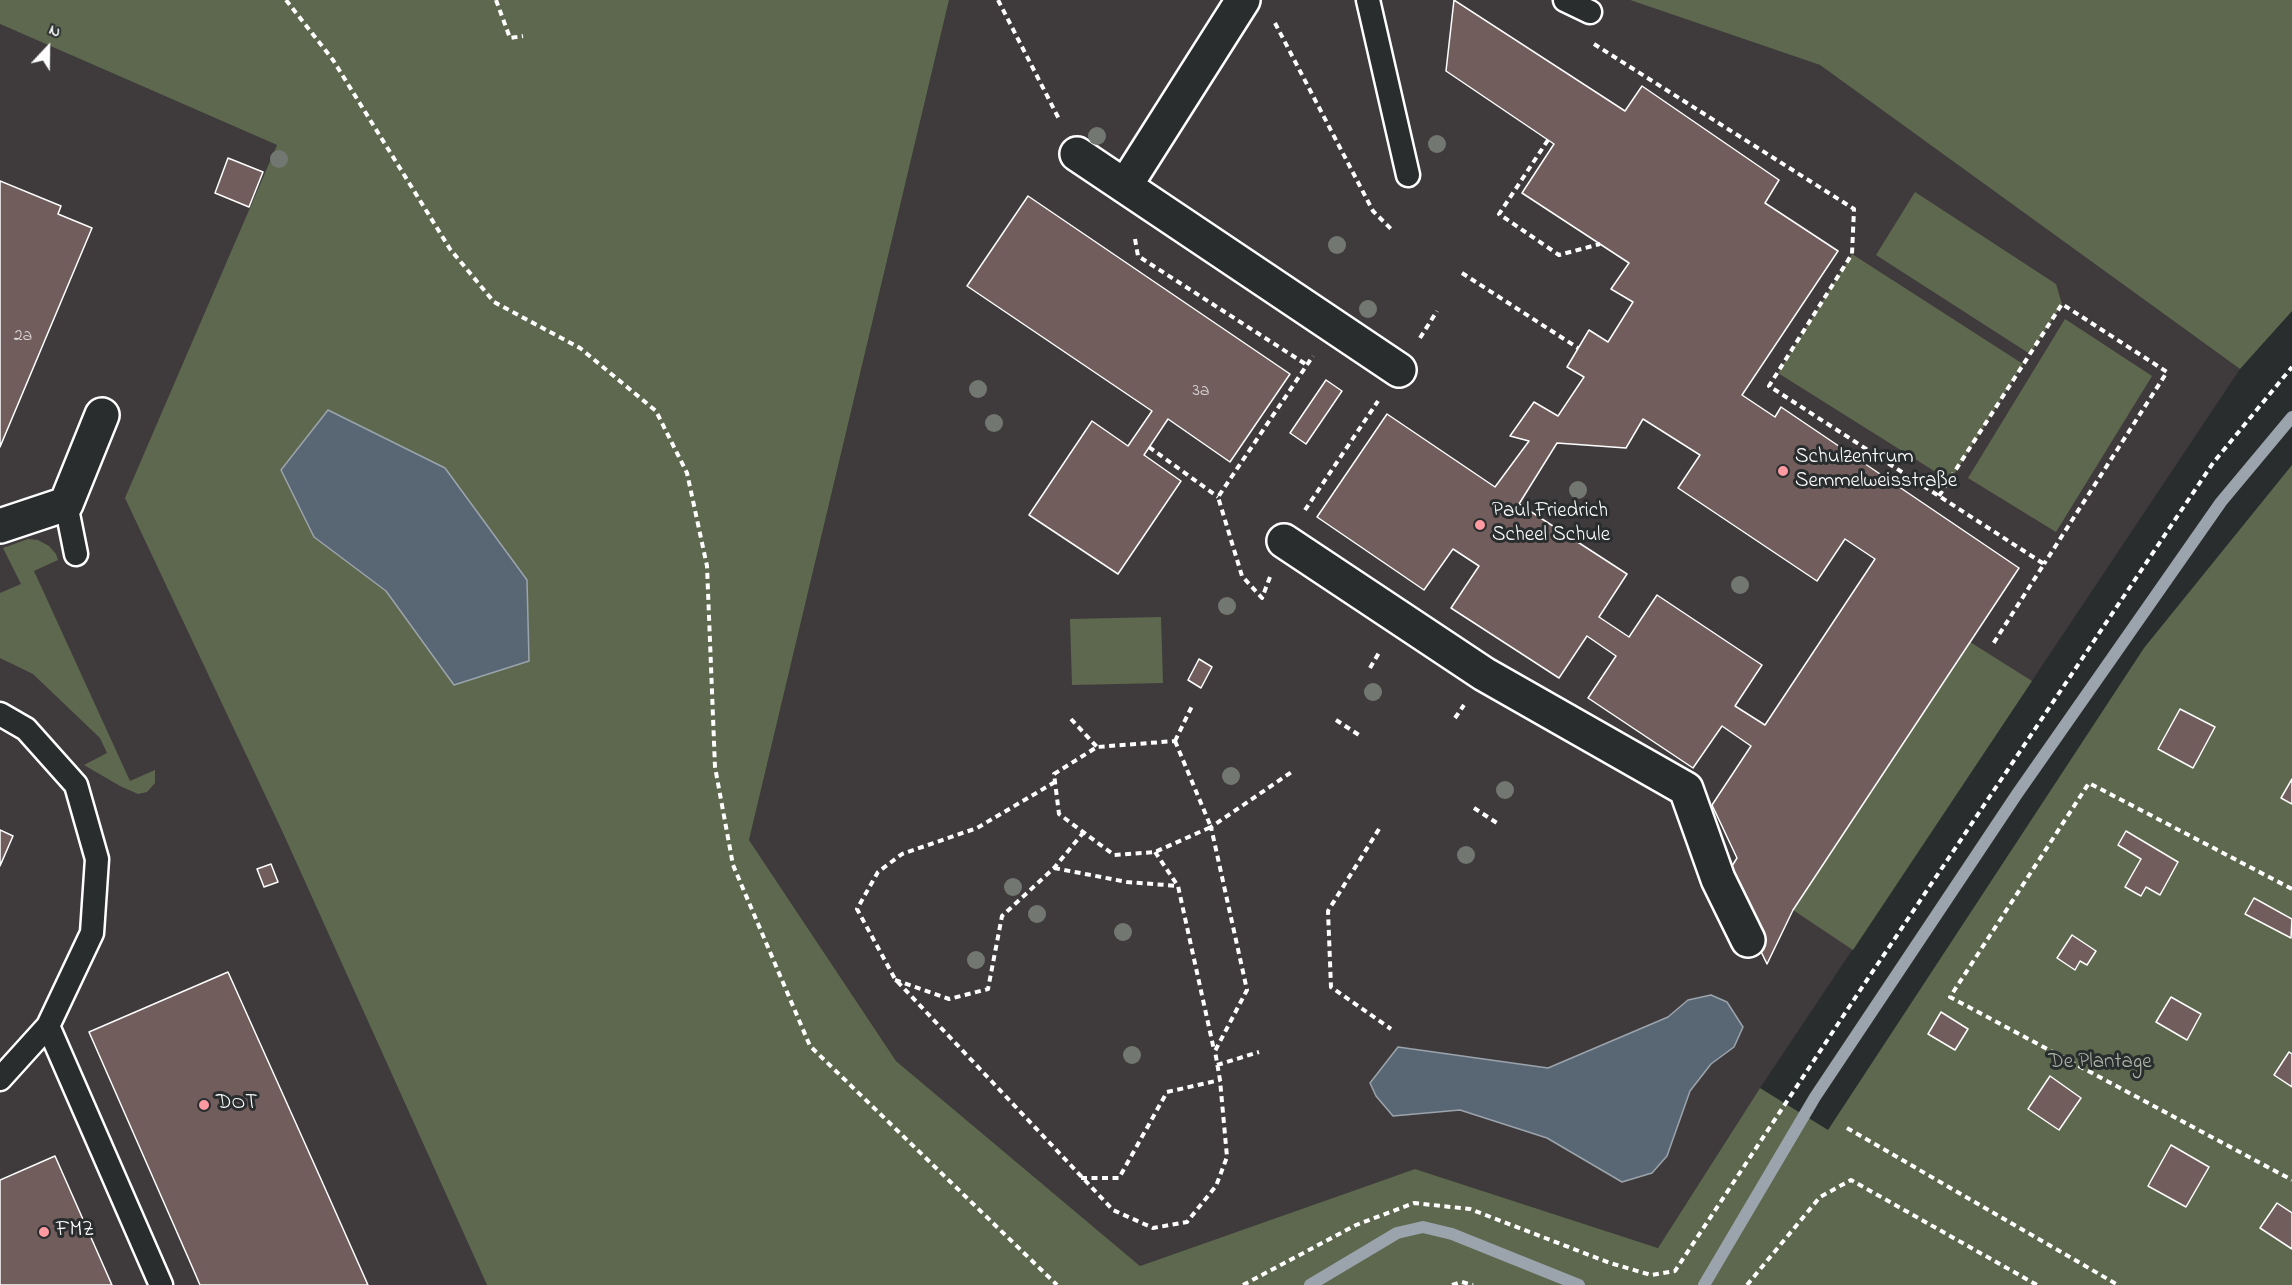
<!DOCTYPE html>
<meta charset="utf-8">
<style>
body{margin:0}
#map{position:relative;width:2292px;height:1285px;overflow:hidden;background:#2a2d2e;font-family:"Indie Flower",sans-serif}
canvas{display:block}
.north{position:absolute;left:18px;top:18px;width:60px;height:60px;-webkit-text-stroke:4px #2a2d2e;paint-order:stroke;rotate:22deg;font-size:16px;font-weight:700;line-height:24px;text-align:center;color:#fff}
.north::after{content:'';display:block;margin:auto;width:21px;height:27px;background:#fff;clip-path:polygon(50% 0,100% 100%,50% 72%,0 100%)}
</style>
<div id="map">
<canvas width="2292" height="1285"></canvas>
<div class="north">N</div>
</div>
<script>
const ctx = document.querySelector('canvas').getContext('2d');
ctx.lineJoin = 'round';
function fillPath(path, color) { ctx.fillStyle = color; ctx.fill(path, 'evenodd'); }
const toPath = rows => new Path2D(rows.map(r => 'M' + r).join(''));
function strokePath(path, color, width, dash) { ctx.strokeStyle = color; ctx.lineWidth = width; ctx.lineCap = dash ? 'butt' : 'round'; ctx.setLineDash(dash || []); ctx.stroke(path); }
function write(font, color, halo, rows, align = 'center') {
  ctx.font = font + ' "Indie Flower",sans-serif'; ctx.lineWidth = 6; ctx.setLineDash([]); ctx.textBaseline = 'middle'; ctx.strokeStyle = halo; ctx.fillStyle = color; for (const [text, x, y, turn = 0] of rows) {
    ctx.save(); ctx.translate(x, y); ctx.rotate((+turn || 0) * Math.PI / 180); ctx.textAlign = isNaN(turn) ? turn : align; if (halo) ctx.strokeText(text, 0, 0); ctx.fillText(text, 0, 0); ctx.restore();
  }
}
fillPath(toPath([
 [949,0,1630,0,1820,65,2240,369,1760,1088,1658,1248,1415,1169,1140,1266,896,1061,749,840],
 [0,24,277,145,126,498,283,833,487,1285,0,1285]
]), '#3f3b3c');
fillPath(toPath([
 [0,0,949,0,749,840,896,1061,1140,1266,1415,1169,1658,1248,1760,1088,1828,1130,2144,648,2292,465,2292,1285,487,1285,283,833,125,498,277,145,0,24],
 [1630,0,2292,0,2292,311,2240,369,1820,65],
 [1915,192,2056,284,2062,304,2030,354,1876,255],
 [1852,254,2023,364,1950,481,1778,373],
 [2065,319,2152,376,2056,532,1968,478],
 [28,539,38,540,49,546,56,554,58,560,34,571,130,781,155,770,155,783,147,792,138,794,120,786,84,765,107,753,100,738,33,674,0,658,0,593,21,584,3,548],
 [1161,617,1163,683,1072,685,1070,619],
 [1970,642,2032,681,1853,950,1793,910]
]), '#5e684f');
const water = toPath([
 [328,410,445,468,527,580,529,661,454,685,386,591,314,537,281,470,328,410],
 [1711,995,1727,1002,1743,1027,1734,1047,1711,1064,1690,1091,1667,1156,1652,1173,1622,1182,1547,1138,1460,1110,1393,1116,1376,1096,1370,1083,1398,1047,1548,1068,1668,1017,1688,1000,1711,995]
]);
fillPath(water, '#596775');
strokePath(water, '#9ba4ac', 1.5);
strokePath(toPath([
 [1310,1285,1397,1233,1423,1227,1452,1234,1579,1285],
 [1704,1285,1815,1097,2017,794,2221,502,2292,417]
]), '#9ba4ac', 12);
const building = toPath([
 [1454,0,1625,111,1642,86,1779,180,1765,203,1838,251,1742,395,1775,417,1781,407,2019,568,1793,910,1767,964,1725,877,1737,858,1712,805,1751,746,1722,726,1693,768,1588,698,1616,656,1587,636,1559,678,1451,608,1479,566,1453,549,1424,590,1317,517,1387,414,1495,487,1529,441,1510,436,1534,402,1558,416,1584,377,1567,367,1589,330,1608,342,1633,302,1611,289,1629,263,1522,193,1554,144,1446,71,1454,0],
 [1643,419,1700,455,1678,488,1817,581,1845,539,1875,559,1765,725,1735,706,1762,665,1657,595,1629,637,1599,617,1627,574,1519,504,1557,443,1626,448,1643,419],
 [228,158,263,172,249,207,215,193,228,158],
 [0,181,61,206,58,214,92,228,0,447,0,181],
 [1028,196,1290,374,1230,462,1168,419,1144,455,1181,481,1118,574,1029,515,1092,421,1128,446,1152,411,967,286,1028,196],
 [1326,380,1342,391,1306,444,1290,433,1326,380],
 [1199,659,1212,667,1201,688,1188,680,1199,659],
 [2180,709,2215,727,2193,768,2158,749,2180,709],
 [2292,779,2292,804,2281,798,2292,779],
 [0,830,13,836,0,866,0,830],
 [2126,831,2178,862,2160,895,2146,887,2141,896,2125,887,2141,859,2118,845,2126,831],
 [271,864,278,882,264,887,257,869,271,864],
 [2254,898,2292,919,2291,938,2245,914,2254,898],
 [2072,935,2096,951,2087,965,2080,961,2075,970,2057,958,2072,935],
 [228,972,320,1177,368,1285,200,1285,194,1271,89,1032,228,972],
 [2171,997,2201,1014,2187,1040,2156,1022,2171,997],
 [1941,1012,1968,1029,1955,1050,1928,1034,1941,1012],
 [2289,1052,2292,1054,2292,1087,2274,1075,2289,1052],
 [2050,1076,2081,1098,2059,1130,2028,1109,2050,1076],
 [2171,1145,2209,1167,2186,1207,2148,1186,2171,1145],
 [55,1156,112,1285,0,1285,0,1180,55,1156],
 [2277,1203,2292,1213,2292,1249,2260,1228,2277,1203]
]);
fillPath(building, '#705d5c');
strokePath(building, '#fff', 1.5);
const lane = toPath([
 [1368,0,1408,175],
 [1565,0,1590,12],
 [66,504,76,554],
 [0,714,26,729,76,785,97,859,92,933,48,1026,0,1079],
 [48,1026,161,1285]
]);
const street = toPath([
 [1077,154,1399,370],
 [1125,186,1243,0],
 [0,526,66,504,102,415],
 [1284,541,1484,674,1686,789,1718,879,1748,940]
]);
strokePath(lane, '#fff', 27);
strokePath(street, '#fff', 38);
strokePath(toPath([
 [286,0,333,60,450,249,494,302,580,348,656,411,687,473,707,566,715,767,733,865,810,1046,1057,1285],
 [496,0,510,38,523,36],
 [998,0,1060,121],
 [1275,23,1373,211,1393,231],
 [1594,44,1854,209,1852,254,1769,386,2044,564,1993,644],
 [1548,140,1499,214,1559,255,1600,244],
 [1135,239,1138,256,1307,365],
 [1462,273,1578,348],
 [1420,338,1437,311],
 [1149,447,1218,497],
 [1939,496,2062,304,2167,372,2044,564],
 [1305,510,1378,401],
 [1270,577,1262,598,1242,576,1218,497,1313,356],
 [1370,668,1380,651],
 [1455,718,1464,705],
 [1071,719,1097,747],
 [1336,720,1362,737],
 [1175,741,1211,827,1155,852,1114,855,1059,814,1054,774,1097,747,1175,741],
 [1175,741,1192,706],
 [1055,782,977,828,902,854,878,872,857,909,895,979,1113,1210,1153,1228,1187,1222,1216,1186,1227,1157,1220,1080,1215,1051,1247,990,1211,827,1293,771],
 [1474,808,1500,825],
 [1379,829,1328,911,1331,987,1391,1029],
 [1155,852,1178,886,1214,1050],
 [1054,868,1127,882,1178,886],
 [2292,889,2089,783,1950,997,2292,1180],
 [895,980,949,999,988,989,1002,916,1054,868,1083,833],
 [1217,1065,1259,1052],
 [1847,1128,2118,1285],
 [1081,1178,1119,1178,1167,1092,1220,1080],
 [1243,1285,1356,1225,1414,1203,1470,1209,1610,1263,1651,1275,1675,1271,1861,989,2213,463,2292,367],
 [1452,1285,1462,1282,1473,1285],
 [1747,1285,1820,1197,1851,1180,2037,1285]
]), '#fff', 4, [6, 4.5]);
strokePath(lane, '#2a2d2e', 22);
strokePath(street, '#2a2d2e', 33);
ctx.fillStyle = '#737771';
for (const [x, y] of [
 [1097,136],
 [1437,144],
 [279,159],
 [1337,245],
 [1368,309],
 [978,389],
 [994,423],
 [1578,490],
 [1740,585],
 [1227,606],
 [1373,692],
 [1231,776],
 [1505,790],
 [1466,855],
 [1013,887],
 [1037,914],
 [1123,932],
 [976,960],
 [1132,1055]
]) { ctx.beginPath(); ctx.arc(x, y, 9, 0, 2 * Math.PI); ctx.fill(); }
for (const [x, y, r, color] of [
 [1783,471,6,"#ff9aa2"],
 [1480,525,6,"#ff9aa2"],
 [204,1105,6,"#ff9aa2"],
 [44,1232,6,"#ff9aa2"]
]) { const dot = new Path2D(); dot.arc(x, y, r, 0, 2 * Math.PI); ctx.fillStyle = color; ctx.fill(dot); strokePath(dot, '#2a2d2e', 2); }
write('18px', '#dbd6d6', null, [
 ["2a",23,337],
 ["3a",1201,392]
]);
write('21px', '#fff', '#2a2d2e', [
 ["Schulzentrum",1795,459],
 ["Semmelweisstraße",1795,483],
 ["Paul Friedrich",1492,513],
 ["Scheel Schule",1492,537],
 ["DOT",216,1105],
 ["FMZ",56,1232]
], 'left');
write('21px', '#aeb4a7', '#2a2d2e', [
 ["De Plantage",2100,1064]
]);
</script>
